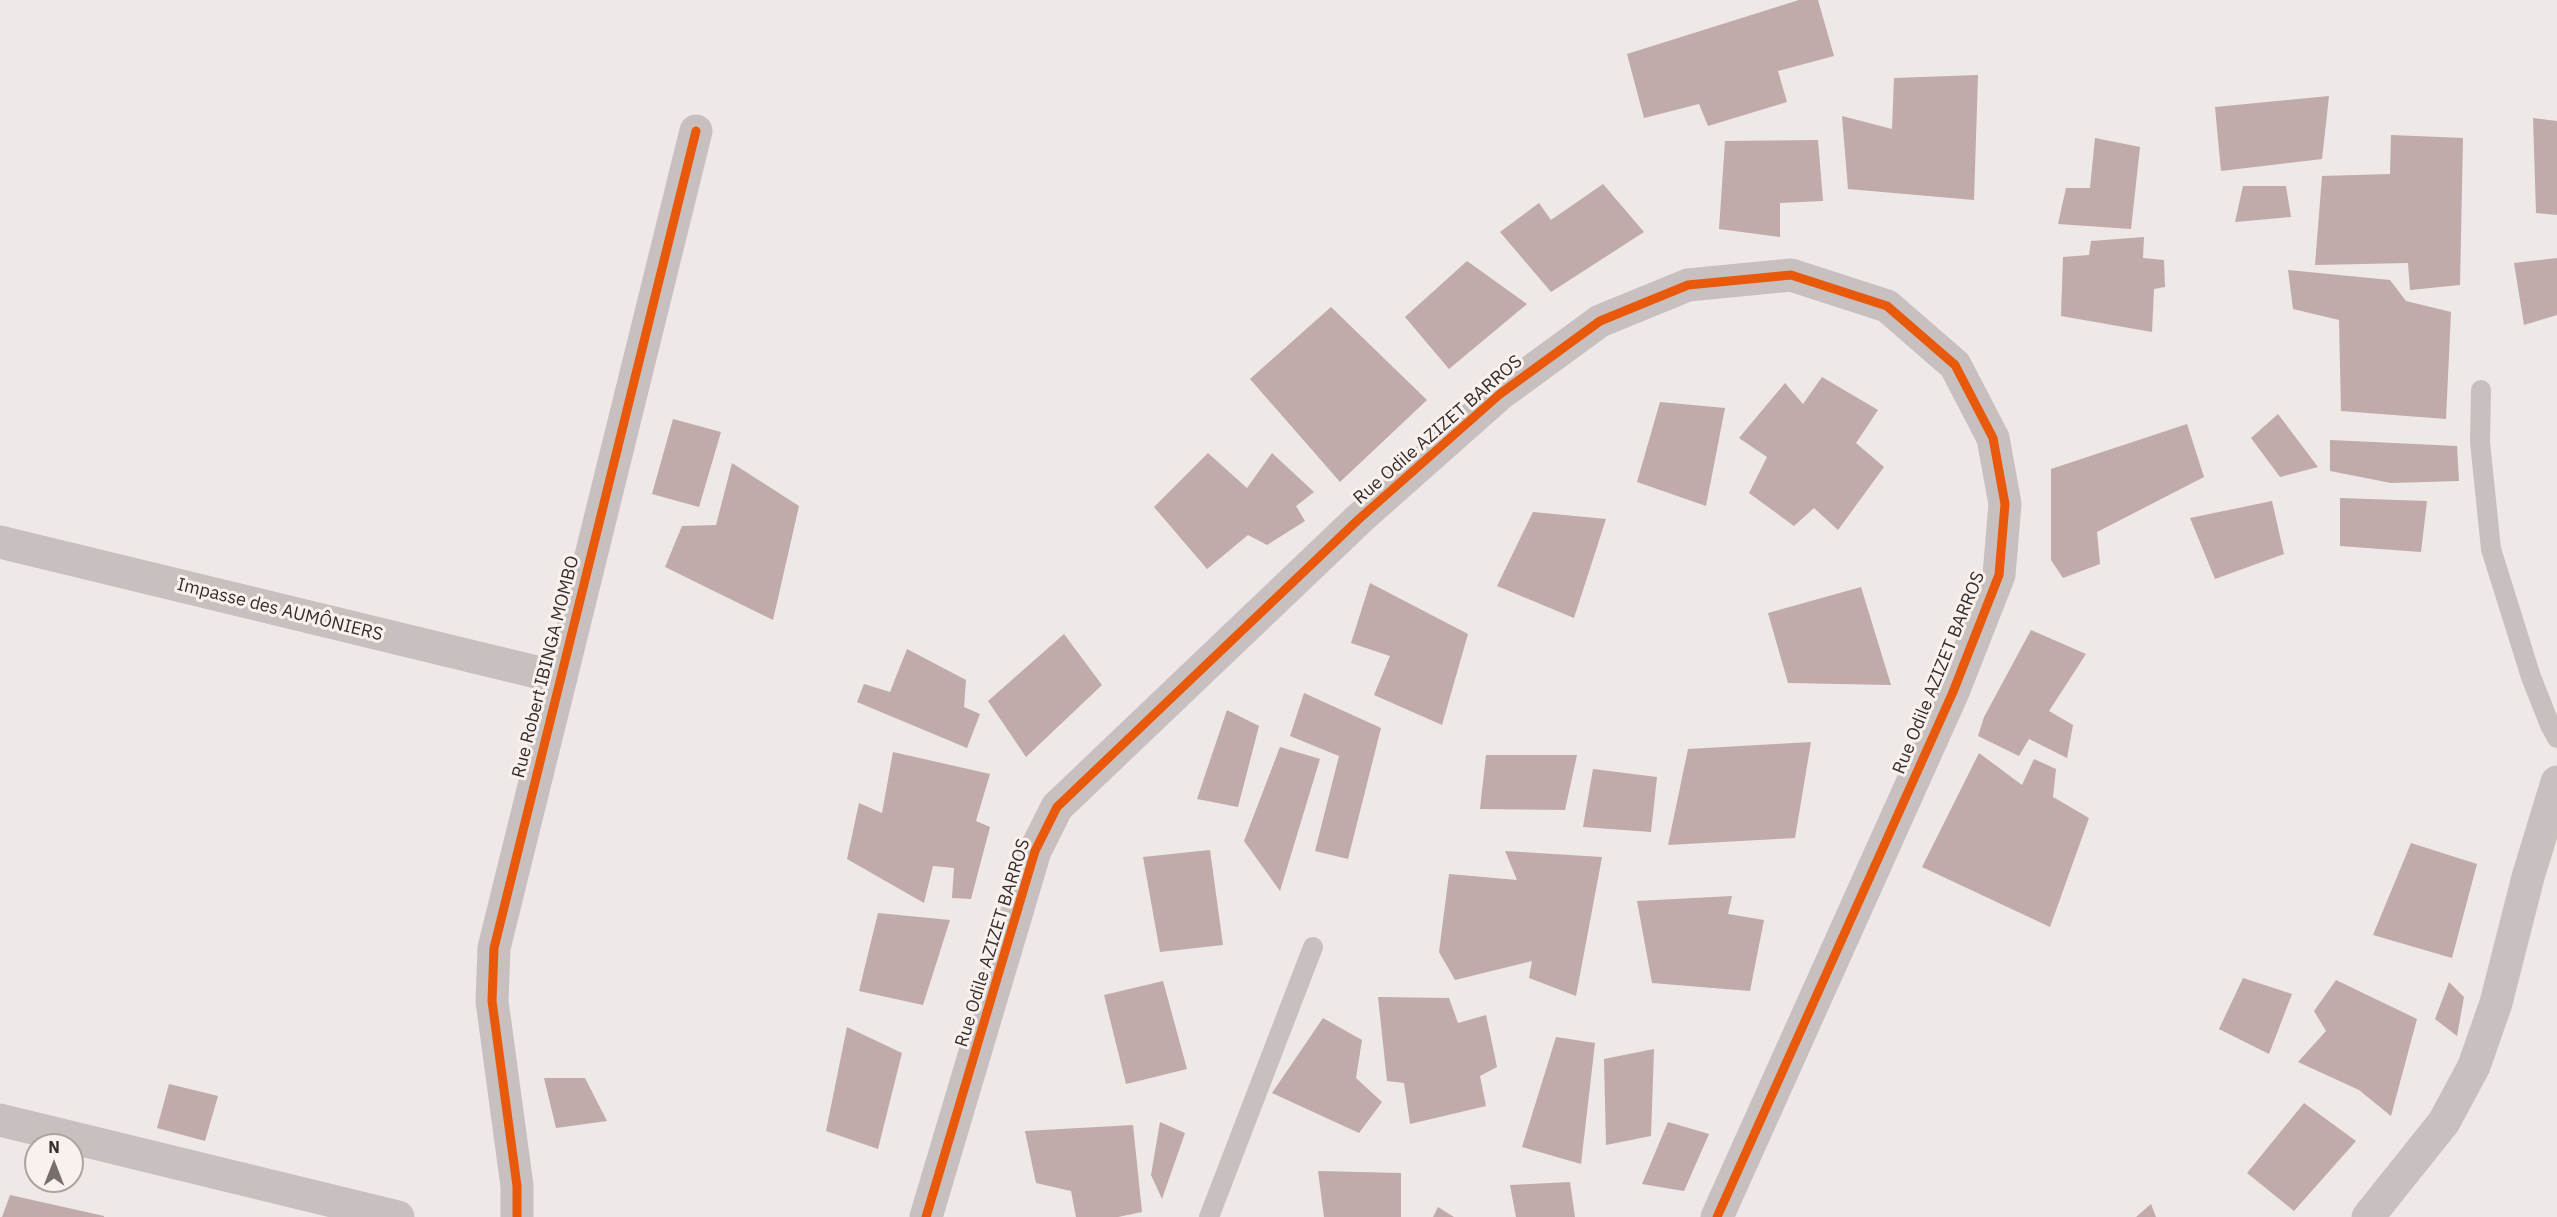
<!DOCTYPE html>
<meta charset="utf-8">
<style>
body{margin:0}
#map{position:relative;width:2557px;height:1217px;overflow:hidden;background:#eee8e6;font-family:"IBM Plex Sans",sans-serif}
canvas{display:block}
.north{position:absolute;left:24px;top:1133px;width:60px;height:60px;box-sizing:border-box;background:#f9f1ee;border:2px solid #aca3a0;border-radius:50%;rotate:0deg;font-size:16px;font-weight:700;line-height:24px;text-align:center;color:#382d2c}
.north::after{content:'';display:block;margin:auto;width:21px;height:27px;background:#786e6d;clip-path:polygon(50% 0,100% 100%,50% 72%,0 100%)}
</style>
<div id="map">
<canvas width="2557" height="1217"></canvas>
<div class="north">N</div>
</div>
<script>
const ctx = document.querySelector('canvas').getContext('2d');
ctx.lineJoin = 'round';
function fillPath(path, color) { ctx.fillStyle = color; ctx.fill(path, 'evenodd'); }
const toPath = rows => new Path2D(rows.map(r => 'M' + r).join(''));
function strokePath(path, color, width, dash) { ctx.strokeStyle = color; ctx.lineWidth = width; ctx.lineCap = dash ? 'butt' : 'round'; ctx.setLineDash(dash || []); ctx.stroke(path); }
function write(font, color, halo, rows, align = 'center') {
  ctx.font = font + ' "IBM Plex Sans",sans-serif'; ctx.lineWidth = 6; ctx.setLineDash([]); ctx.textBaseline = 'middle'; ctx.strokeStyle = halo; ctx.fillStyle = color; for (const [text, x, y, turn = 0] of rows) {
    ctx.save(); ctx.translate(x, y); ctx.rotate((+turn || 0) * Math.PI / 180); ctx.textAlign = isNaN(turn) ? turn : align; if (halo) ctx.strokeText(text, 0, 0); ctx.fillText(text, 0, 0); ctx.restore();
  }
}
fillPath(toPath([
 [1799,0,1818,0,1834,56,1778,71,1787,102,1708,126,1699,104,1644,118,1627,54],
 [1978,75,1974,200,1848,189,1842,116,1892,129,1894,78],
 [2329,96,2322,159,2221,171,2215,107],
 [2533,118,2557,121,2557,215,2536,213],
 [2391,135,2463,138,2460,285,2410,290,2408,263,2315,265,2322,176,2390,174],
 [2095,138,2140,147,2131,229,2058,224,2066,188,2090,188],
 [1818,140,1823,201,1780,203,1780,237,1719,229,1725,141],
 [1603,184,1644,232,1551,292,1500,232,1539,203,1551,220],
 [2243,186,2286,186,2291,217,2235,222],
 [2144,237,2143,258,2164,260,2165,287,2154,289,2152,332,2061,316,2063,257,2089,255,2091,241],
 [2557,258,2557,315,2524,325,2514,263],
 [1467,261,1527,304,1449,369,1405,317],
 [2288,270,2390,280,2406,301,2451,312,2446,419,2341,411,2339,320,2293,309],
 [1331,307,1427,400,1340,482,1250,379],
 [1822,377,1878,410,1856,443,1884,467,1838,530,1814,508,1794,526,1749,493,1767,457,1739,438,1785,383,1803,404],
 [1660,402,1725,408,1706,506,1637,482],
 [2278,414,2318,467,2280,477,2251,438],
 [673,419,721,432,699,507,652,494],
 [2187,424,2204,477,2097,532,2100,564,2063,578,2051,560,2051,469],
 [2330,440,2457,446,2459,481,2391,483,2330,471],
 [1208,453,1247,488,1272,453,1314,492,1296,506,1305,521,1267,545,1248,535,1207,569,1154,507],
 [732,463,799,506,773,620,665,567,682,526,716,525],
 [2340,498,2427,501,2421,552,2340,546],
 [2272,501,2284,554,2215,579,2190,518],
 [1533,512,1606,519,1574,618,1497,586],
 [1370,583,1468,634,1442,725,1374,695,1390,656,1351,643],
 [1861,587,1891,685,1788,683,1768,613],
 [2031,630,2086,654,2049,711,2073,725,2067,758,2029,739,2019,756,1978,736,1984,717],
 [1064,634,1102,685,1026,757,988,701],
 [907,649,966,680,964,707,980,714,967,748,857,702,864,684,890,692],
 [1304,693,1381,728,1348,859,1315,851,1339,756,1290,736],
 [1227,710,1259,726,1238,807,1197,799],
 [1811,742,1795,838,1668,845,1688,749],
 [1280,747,1320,759,1280,891,1244,841],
 [893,752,990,774,976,821,990,827,971,899,952,898,954,868,933,866,924,903,847,859,859,803,882,813],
 [1979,753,2022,785,2034,759,2056,769,2053,797,2089,818,2050,927,1922,867],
 [1486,755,1577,755,1565,810,1480,809],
 [1593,769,1657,777,1651,832,1583,827],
 [2411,843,2477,864,2452,958,2373,935],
 [1210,850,1223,945,1160,952,1143,857],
 [1505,851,1602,857,1576,996,1529,978,1532,961,1455,980,1439,952,1449,874,1517,880],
 [1732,896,1728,914,1764,920,1750,991,1652,983,1637,901],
 [878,913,950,920,923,1005,859,991],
 [2243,978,2292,994,2269,1054,2219,1029],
 [2336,980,2417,1019,2391,1116,2359,1090,2298,1062,2326,1031,2314,1011],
 [1163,981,1187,1069,1126,1084,1104,995],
 [2449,982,2464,997,2457,1036,2435,1019],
 [1378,997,1449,998,1458,1023,1486,1015,1497,1067,1480,1076,1486,1106,1410,1124,1404,1083,1387,1081],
 [1323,1018,1362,1040,1356,1078,1382,1102,1359,1133,1272,1093],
 [847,1027,902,1053,878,1149,826,1131],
 [1556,1037,1595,1043,1581,1164,1522,1147],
 [1654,1049,1651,1136,1606,1145,1604,1059],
 [544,1078,585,1078,607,1121,556,1128],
 [169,1084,218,1096,205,1141,157,1128],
 [2304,1103,2356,1141,2294,1211,2247,1173],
 [1160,1122,1185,1133,1162,1199,1151,1175],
 [1668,1122,1709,1134,1684,1191,1642,1184],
 [1133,1125,1142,1212,1118,1217,1076,1217,1071,1191,1036,1183,1025,1131],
 [1318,1171,1401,1173,1401,1217,1324,1217],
 [1570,1182,1575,1217,1516,1217,1510,1185],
 [10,1195,104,1216,104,1217,2,1217],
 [2151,1204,2156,1217,2136,1217],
 [1438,1207,1454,1217,1433,1217]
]), '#c0aaaa');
strokePath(toPath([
 [2481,390,2480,442,2491,549,2531,677,2550,725,2557,738],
 [1209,1217,1313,947]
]), '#c7c0be', 20);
strokePath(toPath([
 [0,542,561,678],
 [0,1120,398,1217],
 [517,1217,517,1186,492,1001,494,948,696,131],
 [926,1217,1035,851,1057,807,1359,519,1500,394,1600,321,1688,285,1791,275,1887,306,1955,365,1993,438,2005,504,1999,575,1953,692,1717,1217],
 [2368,1217,2444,1122,2474,1066,2496,1003,2528,877,2557,782]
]), '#c7c0be', 33);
strokePath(toPath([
 [517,1217,517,1186,492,1001,494,948,696,131],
 [926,1217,1035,851,1057,807,1359,519,1500,394,1600,321,1688,285,1791,275,1887,306,1955,365,1993,438,2005,504,1999,575,1953,692,1717,1217]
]), '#e8590c', 9);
write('18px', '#382d2c', '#f9f1ee', [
 ["Rue Odile AZIZET BARROS",1438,430,-41],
 ["Impasse des AUMÔNIERS",280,610,14],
 ["Rue Robert IBINGA MOMBO",546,667,-76],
 ["Rue Odile AZIZET BARROS",1939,673,-68],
 ["Rue Odile AZIZET BARROS",993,943,-73]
]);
</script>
